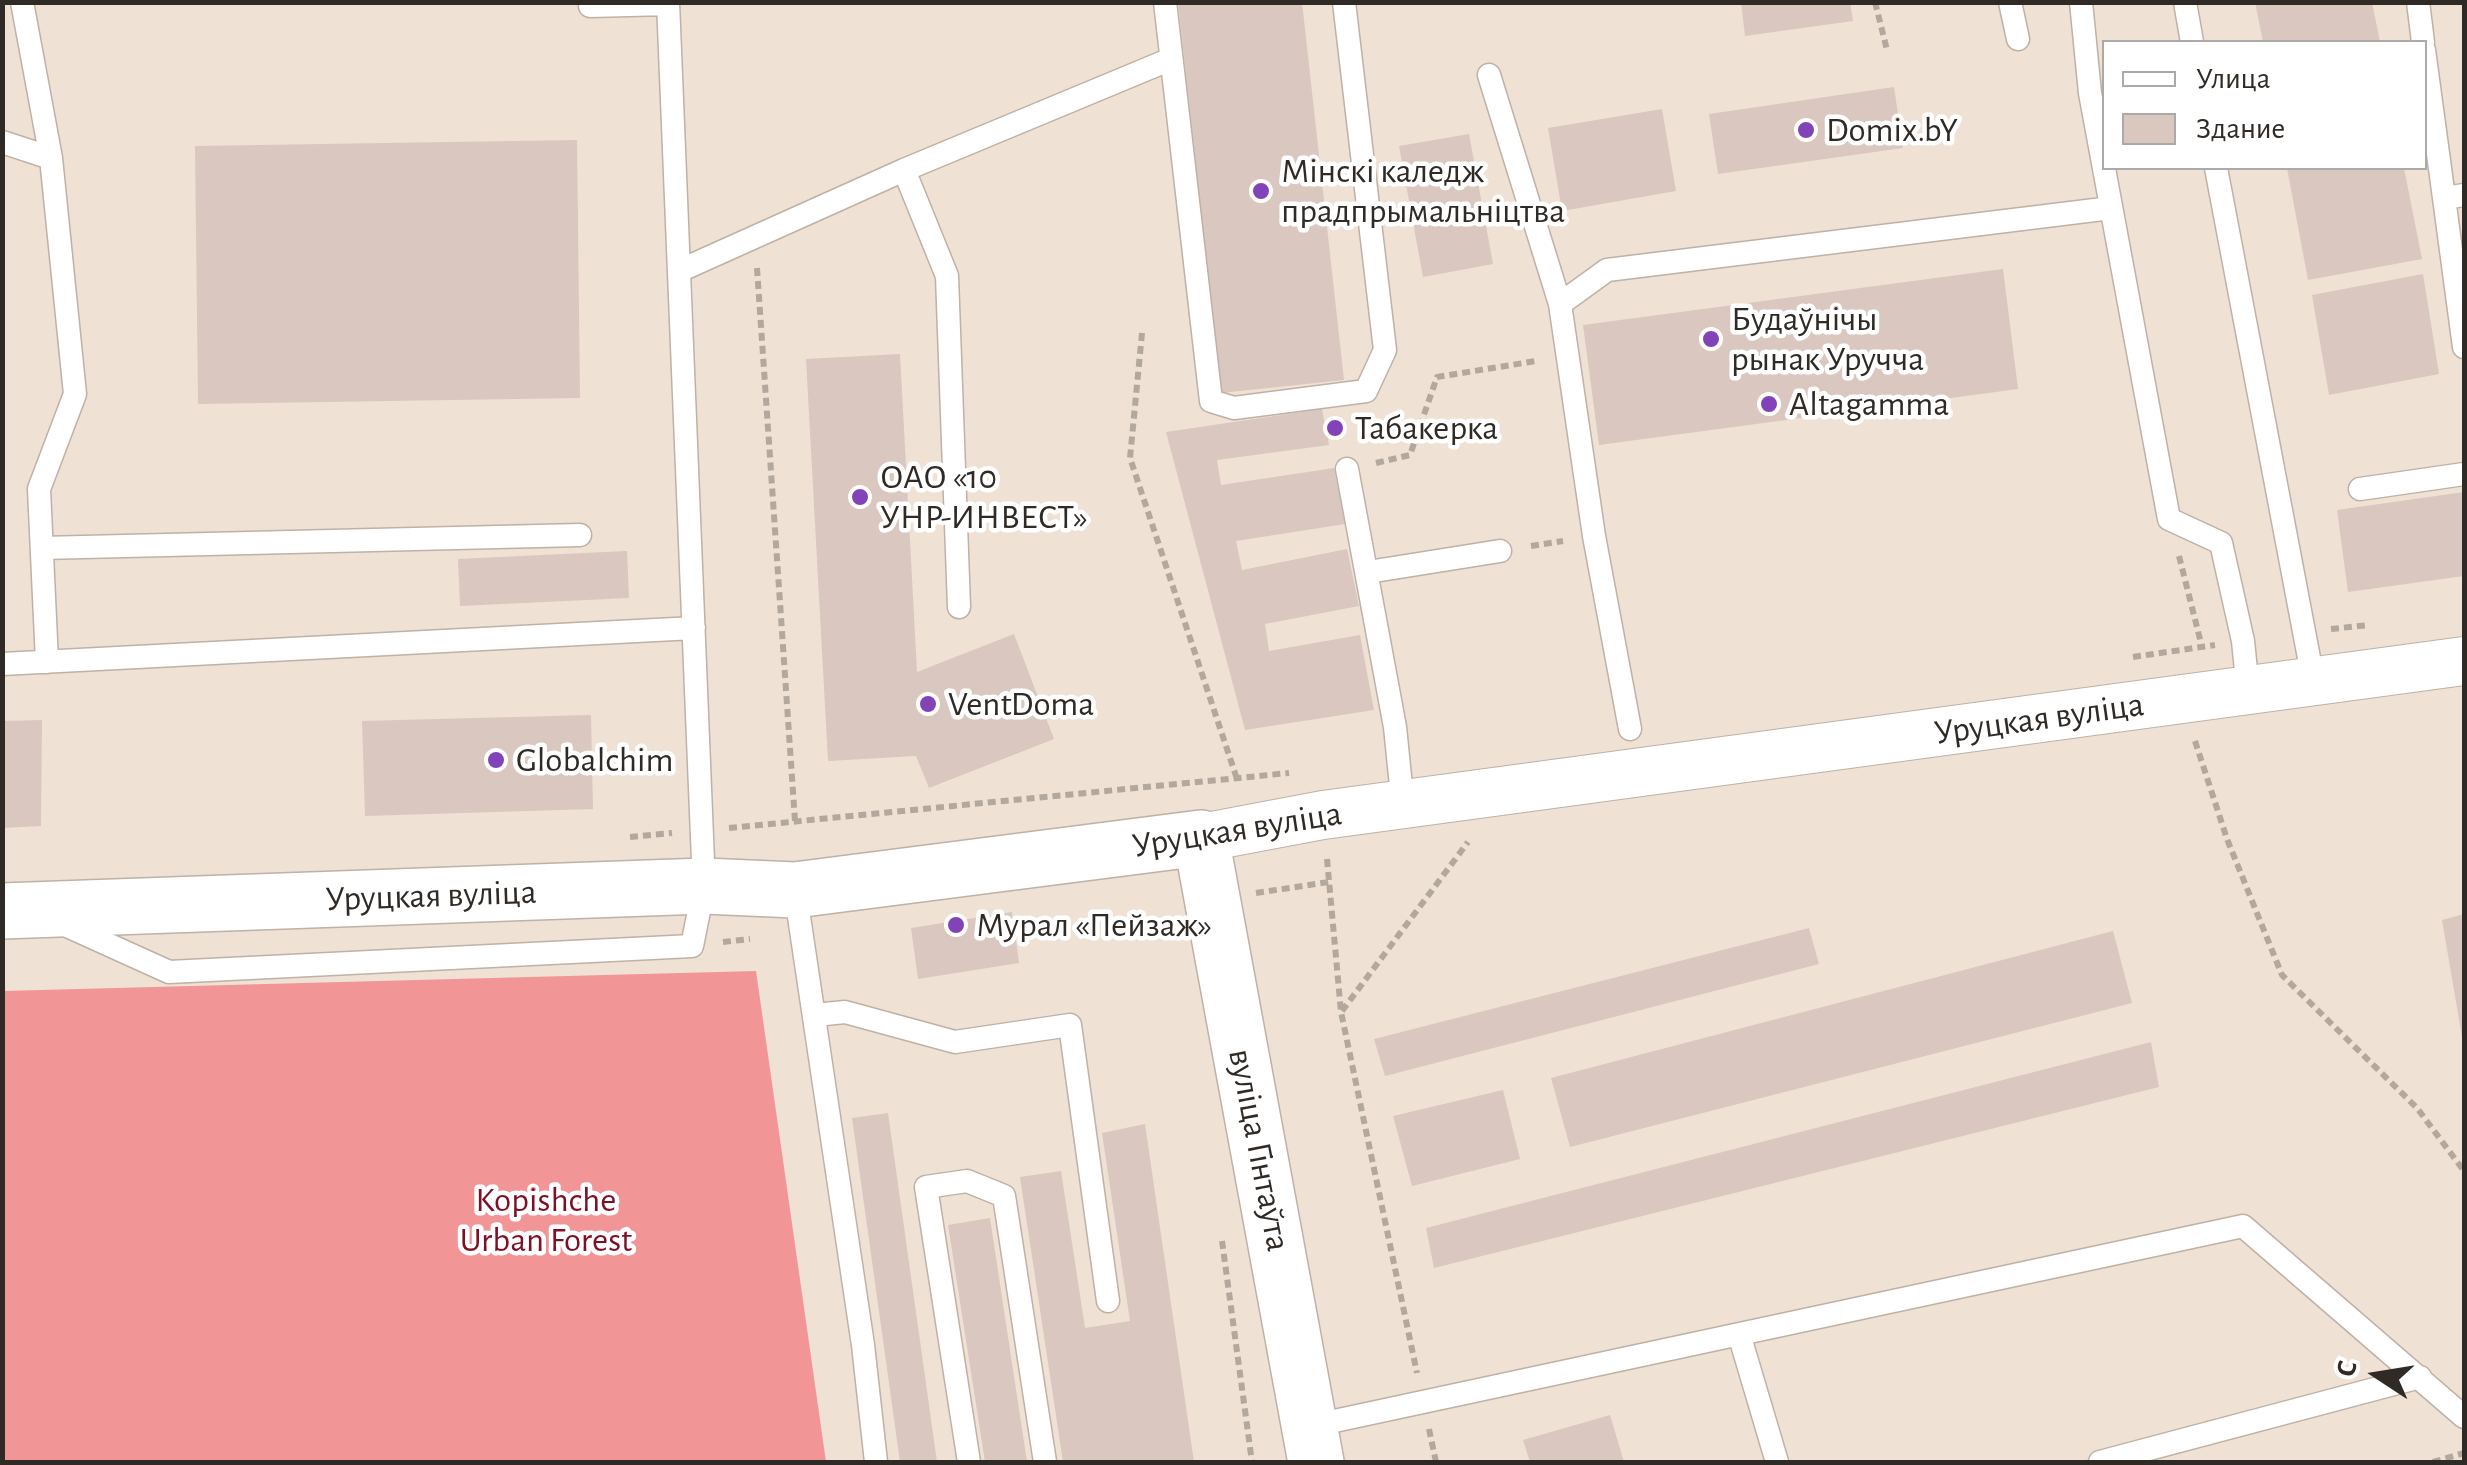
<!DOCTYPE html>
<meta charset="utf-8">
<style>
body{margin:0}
#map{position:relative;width:2467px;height:1465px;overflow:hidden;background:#efe1d4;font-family:"Alegreya Sans",sans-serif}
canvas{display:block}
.frame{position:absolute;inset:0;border:5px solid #2f2a25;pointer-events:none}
.legend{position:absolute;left:2102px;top:40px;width:325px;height:130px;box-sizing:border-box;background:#fff;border:2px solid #acaaa8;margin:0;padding:12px 18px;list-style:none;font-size:30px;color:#2f2a25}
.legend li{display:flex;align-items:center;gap:20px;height:50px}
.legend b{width:50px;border:2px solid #acaaa8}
.north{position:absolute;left:2327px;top:1325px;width:100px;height:100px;-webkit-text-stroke:8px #fff;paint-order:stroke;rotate:282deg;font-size:28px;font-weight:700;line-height:40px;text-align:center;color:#2f2a25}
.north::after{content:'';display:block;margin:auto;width:35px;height:45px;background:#2f2a25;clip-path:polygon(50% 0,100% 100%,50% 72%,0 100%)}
</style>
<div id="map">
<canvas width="2467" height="1465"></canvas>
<div class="frame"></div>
<ul class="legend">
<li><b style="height:12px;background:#fff"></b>Улица</li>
<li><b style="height:28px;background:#dac7c0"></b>Здание</li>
</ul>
<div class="north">С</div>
</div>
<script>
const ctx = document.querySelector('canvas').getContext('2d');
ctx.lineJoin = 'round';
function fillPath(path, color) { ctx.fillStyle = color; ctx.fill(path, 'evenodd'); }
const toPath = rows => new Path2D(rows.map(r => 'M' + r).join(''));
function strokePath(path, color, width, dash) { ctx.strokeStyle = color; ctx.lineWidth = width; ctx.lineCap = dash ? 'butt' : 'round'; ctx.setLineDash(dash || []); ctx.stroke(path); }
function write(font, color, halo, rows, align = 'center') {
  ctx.font = font + ' "Alegreya Sans",sans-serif'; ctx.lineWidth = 9; ctx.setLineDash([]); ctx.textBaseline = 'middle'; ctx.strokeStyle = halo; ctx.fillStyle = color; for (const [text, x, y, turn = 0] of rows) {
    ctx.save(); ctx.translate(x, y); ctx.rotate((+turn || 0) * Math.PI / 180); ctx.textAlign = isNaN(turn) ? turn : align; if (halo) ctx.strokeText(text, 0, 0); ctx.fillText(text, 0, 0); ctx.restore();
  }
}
fillPath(toPath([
 [756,971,826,1462,3,1462,3,991]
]), '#f19597');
fillPath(toPath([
 [1178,2,1302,2,1344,380,1221,393],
 [1741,2,1850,2,1853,21,1745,36],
 [2255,2,2372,2,2380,42,2263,42],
 [1894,87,1903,148,1718,174,1709,114],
 [1662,109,1676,191,1562,211,1548,128],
 [1469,134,1493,264,1423,277,1399,146],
 [577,140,580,398,198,404,195,146],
 [2287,168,2404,168,2422,259,2308,280],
 [2003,269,2018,389,1599,445,1583,325],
 [2423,274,2439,374,2329,395,2312,295],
 [900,354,917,672,1014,634,1054,739,929,788,916,756,828,761,806,359],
 [1322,409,1329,445,1217,460,1221,485,1334,468,1345,524,1236,541,1242,570,1347,549,1359,606,1265,624,1269,651,1360,635,1374,710,1245,730,1166,432],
 [2464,492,2464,576,2348,592,2337,510],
 [627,551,629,598,460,606,458,559],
 [591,715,593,809,365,816,362,721],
 [42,720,41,826,2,828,2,721],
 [1012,912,1019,963,918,979,911,928],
 [2464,914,2464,1037,2462,1037,2442,920],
 [1809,928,1819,964,1385,1076,1374,1039],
 [2113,931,2132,1003,1570,1147,1551,1078],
 [2151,1042,2159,1087,1434,1268,1426,1228],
 [1503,1090,1520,1159,1412,1186,1393,1116],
 [888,1113,937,1462,900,1462,852,1118],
 [1145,1124,1194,1462,1063,1462,1020,1177,1061,1171,1085,1328,1130,1321,1102,1133],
 [990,1218,1027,1462,985,1462,948,1225],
 [1610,1415,1624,1462,1530,1462,1523,1440]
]), '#dac7c0');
const service = toPath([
 [22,2,51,158,75,394,39,489,47,662],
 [1165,2,1211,401,1234,408,1366,391,1385,350,1344,2],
 [2010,2,2018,39],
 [2081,2,2090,93,2169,519,2221,543,2243,641,2248,690],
 [2185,2,2192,42],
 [2418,2,2423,42],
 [590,6,668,4],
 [2424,50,2444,198,2464,195],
 [1489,75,1560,304,1594,536,1630,729],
 [2,142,51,158],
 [2216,168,2313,679],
 [904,170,1171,59],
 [2444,198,2464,347],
 [679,271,904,170,947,276,959,607],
 [1560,304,1607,270,2111,208],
 [1347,469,1395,727,1403,806],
 [2360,489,2464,474],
 [42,548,580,535],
 [1368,572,1500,551],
 [2,664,694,628],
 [795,890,863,1345,876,1462],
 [63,924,169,972,692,946,704,886,668,2],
 [815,1015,845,1012,955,1042,1070,1025,1108,1301],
 [1739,1334,1777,1462],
 [1311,1426,2243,1226,2464,1417],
 [969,1462,926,1187,967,1181,1004,1196,1045,1462],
 [2100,1462,2420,1377]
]);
const minor = toPath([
 [1201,838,1323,815,2464,661]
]);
const tertiary = toPath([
 [2,911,704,886,795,890,1201,838,1316,1462]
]);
strokePath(service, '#bfb1a5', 25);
strokePath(minor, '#bfb1a5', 50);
strokePath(tertiary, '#bfb1a5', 58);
strokePath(toPath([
 [1875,2,1887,50],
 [757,268,795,821],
 [1142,333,1130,458,1237,779],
 [1376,463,1410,455,1437,377,1536,361],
 [1531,546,1563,541],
 [2179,556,2202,647],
 [2331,629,2369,625],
 [2133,657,2215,645],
 [2195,741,2227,839,2282,975,2417,1108,2464,1171],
 [729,828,1289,773],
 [630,837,672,833],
 [1327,859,1341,1012,1417,1373],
 [1256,893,1329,882],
 [723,942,750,939],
 [1342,1011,1468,842],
 [1222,1241,1252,1462],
 [1429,1429,1436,1462],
 [2433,1462,2464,1453]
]), '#b3a89e', 6, [8, 5]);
strokePath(service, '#fff', 22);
strokePath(minor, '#fff', 48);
strokePath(tertiary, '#fff', 55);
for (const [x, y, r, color] of [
 [1806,130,10,"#8243b8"],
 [1261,191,10,"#8243b8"],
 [1711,339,10,"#8243b8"],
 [1769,404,10,"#8243b8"],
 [1335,428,10,"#8243b8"],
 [860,497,10,"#8243b8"],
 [928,704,10,"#8243b8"],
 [496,760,10,"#8243b8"],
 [956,925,10,"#8243b8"]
]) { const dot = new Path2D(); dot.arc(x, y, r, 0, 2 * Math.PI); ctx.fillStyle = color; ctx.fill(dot); strokePath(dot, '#fff', 4); }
write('35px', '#2f2a25', '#fff', [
 ["Domix.bY",1826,130],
 ["Мінскі каледж",1281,171],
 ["прадпрымальніцтва",1281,211],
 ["Будаўнічы",1731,319],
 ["рынак Уручча",1731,359],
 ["Altagamma",1789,404],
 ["Табакерка",1355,428],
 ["ОАО «10",880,477],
 ["УНР-ИНВЕСТ»",880,517],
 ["VentDoma",948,704],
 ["Globalchim",516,760],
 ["Мурал «Пейзаж»",976,925]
], 'left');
write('35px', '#2f2a25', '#fff', [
 ["Уруцкая вуліца",2039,719,-8],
 ["Уруцкая вуліца",1237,830,-9],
 ["Уруцкая вуліца",431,896,-2],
 ["вуліца Гінтаўта",1259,1150,79]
]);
write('35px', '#7e1025', '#fff', [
 ["Kopishche",546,1200],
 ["Urban Forest",546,1240]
]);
</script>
